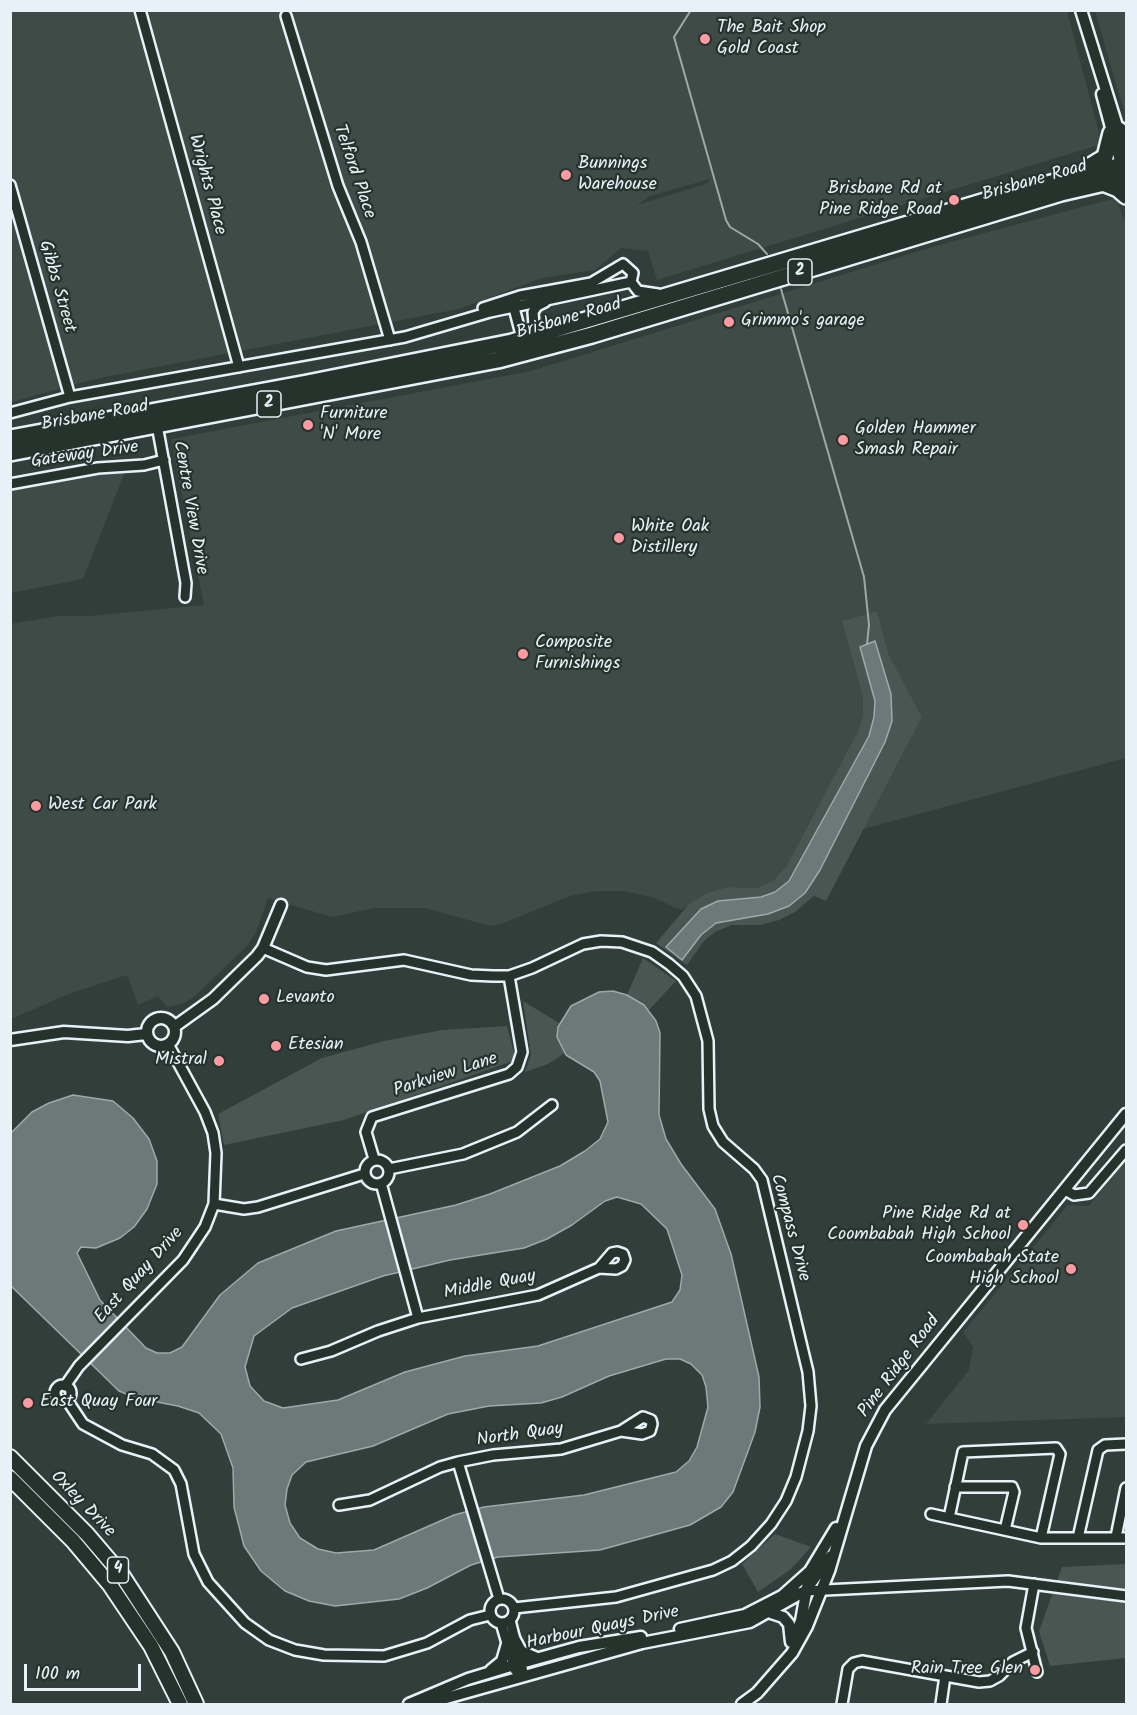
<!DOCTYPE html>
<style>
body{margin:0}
#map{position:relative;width:1137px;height:1715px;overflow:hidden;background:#323e39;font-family:Kalam,sans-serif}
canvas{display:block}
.frame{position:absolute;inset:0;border:12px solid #e8f1f8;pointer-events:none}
.scale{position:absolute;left:24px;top:1664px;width:117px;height:27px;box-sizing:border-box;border:3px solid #e8f1f8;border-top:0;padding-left:8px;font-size:18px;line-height:21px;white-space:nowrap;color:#e8f1f8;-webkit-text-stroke:4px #26332d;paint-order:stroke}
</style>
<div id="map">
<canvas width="1137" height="1715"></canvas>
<div class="frame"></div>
<div class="scale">100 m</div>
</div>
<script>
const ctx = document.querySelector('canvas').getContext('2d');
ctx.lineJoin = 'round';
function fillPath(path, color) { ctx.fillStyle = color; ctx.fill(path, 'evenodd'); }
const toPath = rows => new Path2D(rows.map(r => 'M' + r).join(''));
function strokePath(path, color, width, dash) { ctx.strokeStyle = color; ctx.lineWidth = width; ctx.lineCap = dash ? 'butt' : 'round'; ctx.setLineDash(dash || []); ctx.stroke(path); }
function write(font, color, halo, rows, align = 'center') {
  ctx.font = font + ' Kalam,sans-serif'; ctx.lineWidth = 4.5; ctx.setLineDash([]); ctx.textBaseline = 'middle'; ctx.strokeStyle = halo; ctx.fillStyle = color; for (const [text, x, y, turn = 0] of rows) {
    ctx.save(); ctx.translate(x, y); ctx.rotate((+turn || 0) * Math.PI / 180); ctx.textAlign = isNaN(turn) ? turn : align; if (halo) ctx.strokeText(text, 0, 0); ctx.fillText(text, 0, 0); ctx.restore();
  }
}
fillPath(toPath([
 [11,11,1067,11,1102,144,657,280,648,251,621,248,595,270,542,278,459,309,95,379,11,402],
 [710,179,708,183,637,205,650,196],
 [1095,11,1126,11,1126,116,1118,92],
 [1116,198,1126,225,1126,758,863,829,922,717,889,655,877,611,842,621,863,698,863,714,859,729,787,865,774,880,757,888,727,887,707,893,681,910,652,897,623,891,595,891,570,896,504,923,490,926,425,908,374,908,332,917,268,898,256,932,246,947,194,997,182,1004,167,1007,158,996,138,1005,127,975,71,993,11,1019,10,624,58,616,90,616,204,605,171,439,531,371,932,247],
 [122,459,124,474,83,579,11,593,11,480],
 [1126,1159,1126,1417,926,1424,969,1370,973,1347,963,1332,1068,1205,1089,1206]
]), '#3f4b46');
fillPath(toPath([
 [877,611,889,655,922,717,826,901,814,896,795,912,779,920,760,925,732,925,715,932,703,942,687,965,656,943,689,904,707,893,727,887,757,888,774,880,787,865,859,729,863,714,863,698,842,621],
 [643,958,676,981,648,1011,627,995],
 [523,1001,559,1023,557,1037,565,1053,548,1064,525,1072,531,1055],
 [507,1026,516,1060,344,1120,224,1145,218,1114,322,1058,384,1041,442,1030],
 [775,1534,811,1547,790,1570,758,1592,742,1564],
 [1126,1564,1126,1658,1050,1666,1039,1631,1062,1567]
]), '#495651');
const water = toPath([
 [875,641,891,694,892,721,885,742,820,870,805,893,789,906,768,914,716,923,701,935,682,960,666,947,701,909,718,901,761,897,775,892,789,881,869,736,874,717,875,701,860,647,875,641],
 [613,991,627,995,644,1005,656,1021,660,1033,659,1115,666,1139,681,1164,715,1209,731,1254,759,1377,760,1407,755,1432,733,1492,721,1507,690,1525,600,1550,498,1557,471,1565,427,1588,399,1599,335,1606,309,1601,285,1591,261,1571,244,1546,234,1507,233,1468,221,1434,199,1413,178,1406,136,1398,119,1391,11,1286,10,1134,32,1112,49,1103,73,1095,113,1101,133,1118,149,1139,157,1161,157,1184,147,1209,134,1227,120,1238,96,1248,81,1247,77,1253,100,1300,146,1348,157,1353,170,1353,182,1347,220,1295,258,1263,336,1231,456,1205,490,1194,560,1166,585,1151,600,1139,608,1122,600,1081,594,1072,566,1055,557,1037,558,1027,571,1006,599,992,613,991],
 [617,1197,641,1204,667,1229,682,1275,680,1290,672,1302,538,1346,465,1356,405,1372,338,1400,283,1408,264,1401,250,1386,245,1367,254,1336,292,1308,383,1276,450,1260,524,1248,547,1239,572,1225,605,1201,617,1197],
 [666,1359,680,1359,691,1364,702,1375,706,1387,708,1407,697,1447,689,1461,676,1472,584,1495,484,1507,454,1515,374,1550,336,1553,318,1549,300,1538,290,1523,285,1505,287,1489,292,1475,306,1462,373,1446,448,1414,489,1406,541,1403,562,1397,609,1376,666,1359]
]);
fillPath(water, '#6d7978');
strokePath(water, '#9ea9ab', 1.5);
strokePath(toPath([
 [691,10,674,37,726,220,730,227,758,244,767,254],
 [781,289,864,577,869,625,867,644]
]), '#9ea9ab', 2);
const minor = toPath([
 [140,10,239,367],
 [286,16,338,186,361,242,390,340],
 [10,185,70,397],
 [517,304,514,308,523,342],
 [483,308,520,296,591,283,623,264,633,273,631,282,638,291,658,294],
 [535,339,533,312,537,306,545,302],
 [10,413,70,397,405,337,490,312,631,282],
 [157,425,186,583,185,597],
 [10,484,98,468,144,465,164,460],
 [263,948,307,967,326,970,404,960,471,975,493,976,509,976,532,968,583,944,601,941,622,942,652,952,669,964,683,976,696,996,708,1041,709,1109,713,1126,723,1142,754,1169,762,1180,808,1372,811,1406,808,1431,796,1477,786,1501,771,1524,751,1546,732,1561,713,1570,616,1597,514,1608],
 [374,1159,366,1132,372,1117,509,1074,517,1067,522,1052,509,976],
 '365 1172a12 12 0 1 1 24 0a12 12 0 1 1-24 0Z',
 [389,1169,463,1154,517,1132,552,1105],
 [381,1183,418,1318],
 [1065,1190,1074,1195,1089,1193,1126,1150],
 [214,1204,244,1209,258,1207,364,1174],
 [301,1359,331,1351,378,1331,418,1318,538,1295,599,1268,612,1253,617,1252,623,1254,625,1260,622,1266,616,1269,599,1268],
 '55 1393a8 8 0 1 1 16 0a8 8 0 1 1-16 0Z',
 [65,1386,79,1366,183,1260,205,1227,214,1204,216,1153,213,1133,205,1112,168,1044],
 [67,1400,83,1424,122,1445,152,1454,174,1470,181,1484,194,1554,208,1582,245,1623,269,1640,295,1650,324,1655,384,1656,427,1643,470,1620,490,1615],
 [458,1462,499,1599],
 [955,1487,1012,1487,1014,1492,1005,1530],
 [339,1505,370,1500,440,1467,458,1462,493,1455,561,1449,621,1431,642,1434,650,1431,652,1424,651,1420,643,1417,621,1431],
 [931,1514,1041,1538,1126,1538],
 [949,1518,963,1452,1056,1448,1060,1454,1041,1538],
 [1116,1537,1126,1488],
 [1078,1538,1098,1450,1105,1445,1126,1444],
 [1034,1584,1026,1628,1037,1672],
 [805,1591,1008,1581,1126,1596],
 '490 1611a12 12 0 1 1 24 0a12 12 0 1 1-24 0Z',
 [510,1620,524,1676],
 [501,1623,515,1670],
 [842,1704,848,1669,854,1663,862,1661,979,1682,990,1681,999,1676,1013,1662,1033,1652],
 [941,1704,945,1676]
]);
const tertiary = toPath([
 [1081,10,1126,155],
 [1102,94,1123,172],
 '147 1032a14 14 0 1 1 28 0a14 14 0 1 1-28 0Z',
 [174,1027,213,999,257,956,263,948,281,905],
 [10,1040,64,1032,128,1036,146,1034],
 [782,1596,810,1571],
 [771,1613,783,1617,789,1624,791,1642],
 [680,1629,745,1615,782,1596,798,1593],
 [794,1637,801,1621,810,1571,836,1528],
 [514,1638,521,1651,537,1658],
 [491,1670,502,1661,507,1644],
 [409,1704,468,1679,514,1665,579,1647,641,1637],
 [425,1704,642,1643,750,1622,805,1591,831,1556],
 [742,1704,757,1693,792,1653,807,1626,829,1571,866,1446,885,1410,1126,1114]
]);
const primary = toPath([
 [10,1457,87,1534,122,1575,172,1652,196,1704],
 [10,1478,73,1541,110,1585,151,1646,180,1704]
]);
const trunk = toPath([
 [1119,130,1126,141],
 [1087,168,1105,157,1111,133],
 [1103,183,1118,189,1126,196],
 [10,438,307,383,512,342,1012,193,1126,164],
 [10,453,498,360,592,335,1061,193,1126,178]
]);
strokePath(minor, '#e8f1f8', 14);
strokePath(tertiary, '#e8f1f8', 15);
strokePath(primary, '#e8f1f8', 18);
strokePath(trunk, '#e8f1f8', 20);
strokePath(minor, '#26332d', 9);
strokePath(tertiary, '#26332d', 10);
strokePath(primary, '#26332d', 14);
strokePath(trunk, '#26332d', 15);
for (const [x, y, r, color] of [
 [705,39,6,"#ff9aa2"],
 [566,175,6,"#ff9aa2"],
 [954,200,6,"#ff9aa2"],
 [729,322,6,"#ff9aa2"],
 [308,425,6,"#ff9aa2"],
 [843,440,6,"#ff9aa2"],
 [619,538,6,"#ff9aa2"],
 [523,654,6,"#ff9aa2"],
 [36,806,6,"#ff9aa2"],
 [264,999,6,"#ff9aa2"],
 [276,1046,6,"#ff9aa2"],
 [219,1061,6,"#ff9aa2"],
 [1023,1225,6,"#ff9aa2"],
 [1071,1269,6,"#ff9aa2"],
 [28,1403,6,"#ff9aa2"],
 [1035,1670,6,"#ff9aa2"]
]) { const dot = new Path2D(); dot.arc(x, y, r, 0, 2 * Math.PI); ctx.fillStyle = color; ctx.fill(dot); strokePath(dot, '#26332d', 2); }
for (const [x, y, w] of [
 [800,272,24],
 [269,404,24],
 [118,1570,21]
]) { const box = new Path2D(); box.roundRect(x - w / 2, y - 13, w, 26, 4.5); ctx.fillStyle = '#26332d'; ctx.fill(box); strokePath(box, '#e8f1f8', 1.5); }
write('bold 16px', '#e8f1f8', null, [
 ["2",800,272],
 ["2",269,404],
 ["4",118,1570]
]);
write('18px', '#e8f1f8', '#26332d', [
 ["The Bait Shop",717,29],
 ["Gold Coast",717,50],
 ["Bunnings",578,165],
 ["Warehouse",578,186],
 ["Brisbane Rd at",942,190,"right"],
 ["Pine Ridge Road",942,211,"right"],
 ["Grimmo's garage",741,322],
 ["Furniture",320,415],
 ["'N' More",320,436],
 ["Golden Hammer",855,430],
 ["Smash Repair",855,451],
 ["White Oak",631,528],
 ["Distillery",631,549],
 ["Composite",535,644],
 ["Furnishings",535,665],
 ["West Car Park",48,806],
 ["Levanto",276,999],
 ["Etesian",288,1046],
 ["Mistral",207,1061,"right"],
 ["Pine Ridge Rd at",1011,1215,"right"],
 ["Coombabah High School",1011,1236,"right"],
 ["Coombabah State",1059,1259,"right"],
 ["High School",1059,1280,"right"],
 ["East Quay Four",40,1403],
 ["Rain Tree Glen",1023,1670,"right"]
], 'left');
write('18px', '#e8f1f8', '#26332d', [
 ["Telford Place",353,172,71],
 ["Brisbane Road",1035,182,-16],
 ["Wrights Place",206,185,75],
 ["Gibbs Street",56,287,74],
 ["Brisbane Road",569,320,-16],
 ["Brisbane Road",95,417,-10],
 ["Gateway Drive",85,456,-8],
 ["Centre View Drive",189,508,80],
 ["Parkview Lane",446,1076,-18],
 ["Compass Drive",789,1228,75],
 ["East Quay Drive",140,1276,-48],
 ["Middle Quay",490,1286,-11],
 ["Pine Ridge Road",900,1367,-53],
 ["North Quay",520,1436,-8],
 ["Oxley Drive",82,1505,46],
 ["Harbour Quays Drive",603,1629,-12]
]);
</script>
